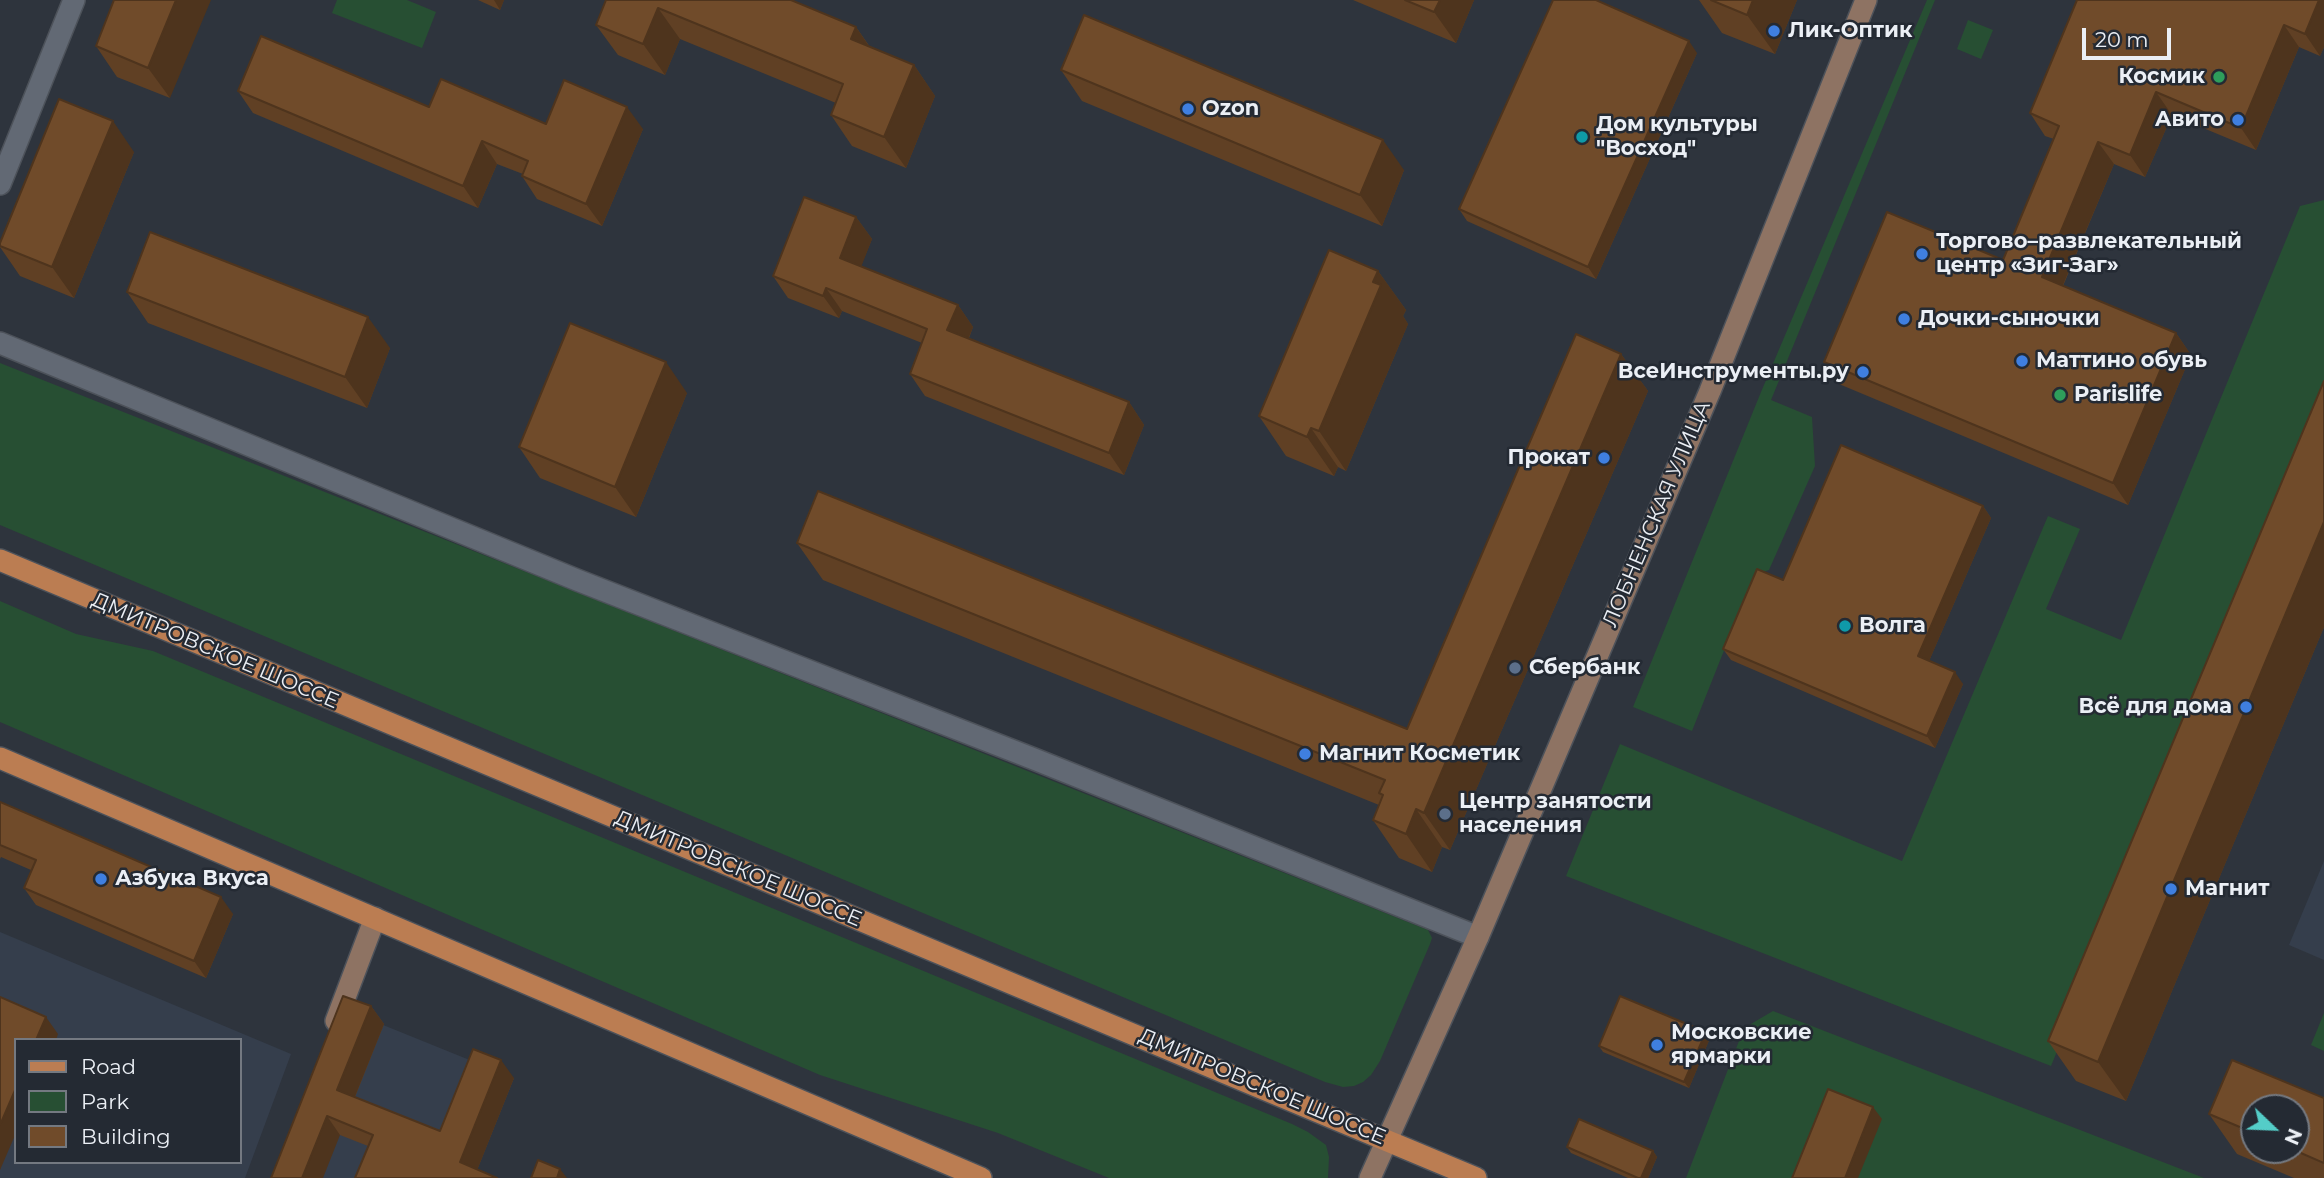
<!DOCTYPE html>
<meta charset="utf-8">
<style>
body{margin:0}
#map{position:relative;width:2324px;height:1178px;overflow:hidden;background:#2e343d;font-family:Montserrat,sans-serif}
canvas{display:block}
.legend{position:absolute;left:14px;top:1038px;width:228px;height:126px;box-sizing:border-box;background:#242a33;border:2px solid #747981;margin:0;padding:9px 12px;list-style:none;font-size:21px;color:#ebeff5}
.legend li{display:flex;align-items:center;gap:14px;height:35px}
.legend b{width:35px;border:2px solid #747981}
.north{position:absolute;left:2240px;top:1094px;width:70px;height:70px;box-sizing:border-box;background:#242a33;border:2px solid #747981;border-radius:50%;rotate:113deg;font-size:19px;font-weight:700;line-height:28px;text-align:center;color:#ebeff5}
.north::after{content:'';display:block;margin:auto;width:24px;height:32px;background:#54cdc8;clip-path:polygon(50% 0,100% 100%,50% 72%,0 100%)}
.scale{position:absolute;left:2082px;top:28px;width:89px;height:32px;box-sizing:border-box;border:4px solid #ebeff5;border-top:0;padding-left:9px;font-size:21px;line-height:24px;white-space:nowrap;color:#ebeff5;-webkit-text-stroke:5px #242a33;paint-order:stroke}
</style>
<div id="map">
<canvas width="2324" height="1178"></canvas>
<ul class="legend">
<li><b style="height:9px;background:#bb7d52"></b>Road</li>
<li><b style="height:19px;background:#274f33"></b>Park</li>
<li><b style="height:19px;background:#704b2a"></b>Building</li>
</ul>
<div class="north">N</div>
<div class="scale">20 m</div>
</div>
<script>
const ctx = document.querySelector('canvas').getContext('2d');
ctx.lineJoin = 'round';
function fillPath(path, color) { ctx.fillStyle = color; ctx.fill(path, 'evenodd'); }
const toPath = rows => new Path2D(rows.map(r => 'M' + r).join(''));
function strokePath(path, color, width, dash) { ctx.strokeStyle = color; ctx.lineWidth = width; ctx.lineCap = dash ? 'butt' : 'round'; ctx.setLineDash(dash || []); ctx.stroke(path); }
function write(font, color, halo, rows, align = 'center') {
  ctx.font = font + ' Montserrat,sans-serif'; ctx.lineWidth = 5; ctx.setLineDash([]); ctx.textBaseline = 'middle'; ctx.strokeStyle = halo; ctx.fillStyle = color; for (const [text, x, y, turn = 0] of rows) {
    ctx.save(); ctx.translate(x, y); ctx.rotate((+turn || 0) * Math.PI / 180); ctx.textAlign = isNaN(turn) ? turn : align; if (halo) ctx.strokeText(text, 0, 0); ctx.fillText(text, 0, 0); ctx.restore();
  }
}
fillPath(toPath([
 [2324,861,2324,960,2289,945],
 [0,932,291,1054,245,1178,0,1178],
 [16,1040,240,1040,240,1162,16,1162],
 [356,1014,514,1078,474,1178,291,1178]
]), '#353e4c');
fillPath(toPath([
 [337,0,407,0,436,12,422,48,332,13],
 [1927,0,1935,0,1771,400,1812,417,1815,466,1769,570,1754,575,1692,731,1633,707,1761,392],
 [1968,20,1993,30,1981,59,1957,49],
 [2324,200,2324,400,2051,1066,1566,876,1620,744,1902,861,2048,516,2080,529,2046,609,2121,640,2300,206],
 [0,363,1428,930,1432,938,1430,944,1380,1061,1371,1075,1363,1082,1354,1086,1343,1087,1325,1082,0,525],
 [0,601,76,634,153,651,1292,1124,1308,1132,1326,1145,1329,1157,1328,1178,1109,1178,998,1133,820,1075,0,722],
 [1773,1011,2204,1178,1686,1178,1744,1028],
 [2324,1013,2324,1051,2311,1045]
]), '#274f33');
const street = toPath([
 [0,184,74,0],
 [0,343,577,580,1034,759,1478,937]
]);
const secondary = toPath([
 [336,1021,375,918],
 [1370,1178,1478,937,1710,391,1866,0]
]);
const primary = toPath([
 [0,560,1476,1178],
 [0,758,981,1178]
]);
strokePath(street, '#4d525a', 24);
strokePath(secondary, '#4d525a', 24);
strokePath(primary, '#4d525a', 24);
strokePath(street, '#626974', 21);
strokePath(secondary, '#8e7363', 21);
strokePath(primary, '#bb7d52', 21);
fillPath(toPath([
 [114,0,170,98,117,77,96,46],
 [478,0,504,0,500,10],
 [606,0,856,27,870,47,914,65,935,96,906,168,852,146,831,115,836,103,680,39,665,75,618,55,596,25],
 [1353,0,1474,0,1456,43],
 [1699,0,1797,0,1775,54,1722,33],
 [2324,0,2324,47,2320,56,2299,47,2256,150,2172,115,2145,177,2114,164,2063,286,2176,333,2191,355,2128,505,1839,384,1824,362,2003,260,2054,139,2045,136,2030,113],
 [1697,53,1596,279,1467,221,1459,209],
 [1061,70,1404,170,1382,226,1082,101],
 [238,91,429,107,546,124,643,129,602,226,537,199,522,176,523,174,497,164,478,208,253,113],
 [134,152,74,298,20,276,0,247,0,243],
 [856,217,872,239,861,266,958,305,973,327,969,338,1129,402,1144,425,1124,475,925,396,910,374,922,343,842,311,839,318,788,298,773,276],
 [1378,271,1406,310,1403,316,1408,324,1346,471,1338,467,1334,476,1286,456,1259,416],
 [127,292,390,348,367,408,148,323],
 [1621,354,1648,391,1450,850,1442,847,1432,872,1399,858,1373,820,1379,805,823,580,797,543,1407,729],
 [2324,381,2324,627,2126,1101,2076,1081,2048,1041],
 [687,393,636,517,540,478,519,447],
 [1983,506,1991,518,1929,661,1963,684,1935,748,1731,660,1723,649,1783,580],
 [0,802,233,914,206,978,36,905,24,888,31,870,1,857,0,859],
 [371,1006,384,1024,355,1097,440,1131,514,1078,477,1170,368,1146,340,1135,271,1178],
 [1710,1038,1689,1088,1603,1052,1599,1046],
 [2232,1060,2324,1098,2324,1178,2294,1178,2237,1154,2209,1114],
 [2254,1108,2296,1108,2296,1150,2254,1150],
 [1567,1147,1653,1151,1657,1157,1648,1178,1628,1178,1571,1153]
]), '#604024');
fillPath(toPath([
 [176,0,211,0,170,98,148,68],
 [494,0,504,0,500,10],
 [1440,0,1474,0,1456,43,1434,12],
 [1753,0,1797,0,1775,54,1747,15],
 [2319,0,2324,0,2324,47,2320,56,2305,34],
 [658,8,680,39,665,75,643,44],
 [2284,25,2299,47,2256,150,2241,128],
 [856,27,877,58,851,39],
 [1689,41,1697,53,1596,279,1588,267],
 [914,65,935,96,906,168,884,137],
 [2156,92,2172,115,2145,177,2130,155],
 [627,107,643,129,602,226,586,204],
 [113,121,134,152,74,298,52,267],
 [1383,140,1404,170,1382,226,1360,195],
 [482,141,497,164,478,208,463,186],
 [2098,142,2114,164,2057,299,2042,277],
 [856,217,872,239,856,280,840,258],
 [1378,271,1406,310,1403,316,1408,324,1346,471,1319,431],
 [826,288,842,311,839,318,823,296],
 [958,305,973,327,963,352,947,330],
 [368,317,390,348,367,408,345,377],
 [2176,333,2191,355,2128,505,2113,483],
 [1621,354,1648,391,1450,850,1424,813],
 [666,362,687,393,636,517,615,487],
 [1129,402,1144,425,1124,475,1109,453],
 [1311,428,1338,467,1334,476,1307,437],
 [1983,506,1991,518,1926,668,1918,656],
 [2324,522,2324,627,2126,1101,2098,1062],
 [1955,672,1963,684,1935,748,1927,736],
 [1416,809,1442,847,1432,872,1406,834],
 [221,897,233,914,206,978,194,961],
 [371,1006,384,1024,350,1109,337,1090],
 [46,1017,58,1034,56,1040,36,1040],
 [1706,1032,1710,1038,1689,1088,1684,1082],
 [501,1060,514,1078,474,1178,460,1162],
 [16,1088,16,1133,0,1170,0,1125],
 [1873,1107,1882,1119,1858,1178,1845,1178],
 [327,1116,340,1135,323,1178,302,1178],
 [1653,1151,1657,1157,1648,1178,1641,1178],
 [560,1169,567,1178,557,1178]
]), '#4e341d');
const building = toPath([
 [114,0,176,0,148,68,96,46,114,0],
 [606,0,791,0,856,27,851,39,914,65,884,137,831,115,843,84,658,8,643,44,596,25,606,0],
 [1405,0,1440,0,1434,12,1405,0],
 [1553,0,1596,0,1689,41,1588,267,1459,209,1553,0],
 [1711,0,1753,0,1747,15,1711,0],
 [2077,0,2319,0,2305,34,2284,25,2241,128,2156,92,2130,155,2098,142,2042,277,2176,333,2113,483,1824,362,1887,212,2003,260,2059,126,2030,113,2077,0],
 [1084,15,1383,140,1360,195,1061,70,1084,15],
 [261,36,429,107,441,79,546,124,564,80,627,107,586,204,522,176,528,161,482,141,463,186,238,91,261,36],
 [59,99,113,121,52,267,0,246,0,243,59,99],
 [804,197,856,217,840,258,958,305,947,330,1129,402,1109,453,910,374,927,329,826,288,823,296,773,276,804,197],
 [150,232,368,317,345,377,127,292,150,232],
 [1329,250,1378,271,1373,282,1381,285,1319,431,1311,428,1307,437,1259,416,1329,250],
 [570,323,666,362,615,487,519,447,570,323],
 [1576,334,1621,354,1424,813,1416,809,1406,834,1373,820,1383,795,1379,793,1385,780,797,543,818,491,1407,729,1576,334],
 [2324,381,2324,522,2098,1062,2048,1041,2324,381],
 [1841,445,1983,506,1918,656,1955,672,1927,736,1723,649,1757,569,1783,580,1841,445],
 [0,802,221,897,194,961,24,888,36,860,0,845,0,802],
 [343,996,371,1006,337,1090,440,1131,473,1049,501,1060,460,1162,497,1178,355,1178,373,1135,327,1116,302,1178,271,1178,343,996],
 [1620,996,1706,1032,1684,1082,1599,1046,1620,996],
 [0,997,46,1017,36,1040,16,1040,16,1088,0,1125,0,997],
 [2232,1060,2324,1098,2324,1163,2294,1150,2296,1150,2296,1108,2254,1108,2254,1133,2209,1114,2232,1060],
 [1828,1089,1873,1107,1845,1178,1792,1178,1828,1089],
 [1579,1119,1653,1151,1641,1178,1638,1178,1567,1147,1579,1119],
 [538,1160,560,1169,557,1178,531,1178,538,1160]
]);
fillPath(building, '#704b2a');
strokePath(building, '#4e341d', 2);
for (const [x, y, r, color] of [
 [1774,31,7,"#3f7fe0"],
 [2219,77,7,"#2e9e5b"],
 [1188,109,7,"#3f7fe0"],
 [2238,120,7,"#3f7fe0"],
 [1582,137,7,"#0f9aa8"],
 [1922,254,7,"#3f7fe0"],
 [1904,319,7,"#3f7fe0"],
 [2022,361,7,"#3f7fe0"],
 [1863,372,7,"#3f7fe0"],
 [2060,395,7,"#2e9e5b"],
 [1604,458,7,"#3f7fe0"],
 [1845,626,7,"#0f9aa8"],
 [1515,668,7,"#5c6f8a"],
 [2246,707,7,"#3f7fe0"],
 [1305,754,7,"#3f7fe0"],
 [1445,814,7,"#5c6f8a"],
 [101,879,7,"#3f7fe0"],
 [2171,889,7,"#3f7fe0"],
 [1657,1045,7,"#3f7fe0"]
]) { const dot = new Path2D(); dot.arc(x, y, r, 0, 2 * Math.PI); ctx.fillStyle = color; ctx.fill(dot); strokePath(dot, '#242a33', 2.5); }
write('bold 21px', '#ebeff5', '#242a33', [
 ["Лик-Оптик",1788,31],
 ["Космик",2205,77,"right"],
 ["Ozon",1202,109],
 ["Авито",2224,120,"right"],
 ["Дом культуры",1596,125],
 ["\"Восход\"",1596,149],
 ["Торгово–развлекательный",1936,242],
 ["центр «Зиг-Заг»",1936,266],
 ["Дочки-сыночки",1918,319],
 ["Маттино обувь",2036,361],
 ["ВсеИнструменты.ру",1849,372,"right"],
 ["Parislife",2074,395],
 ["Прокат",1590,458,"right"],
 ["Волга",1859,626],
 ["Сбербанк",1529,668],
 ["Всё для дома",2232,707,"right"],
 ["Магнит Косметик",1319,754],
 ["Центр занятости",1459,802],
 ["населения",1459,826],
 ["Азбука Вкуса",115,879],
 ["Магнит",2185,889],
 ["Московские",1671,1033],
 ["ярмарки",1671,1057]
], 'left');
write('21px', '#ebeff5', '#242a33', [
 ["ЛОБНЕНСКАЯ УЛИЦА",1657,514,-67],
 ["ДМИТРОВСКОЕ ШОССЕ",215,651,23],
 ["ДМИТРОВСКОЕ ШОССЕ",738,869,23],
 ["ДМИТРОВСКОЕ ШОССЕ",1262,1087,23]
]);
</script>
